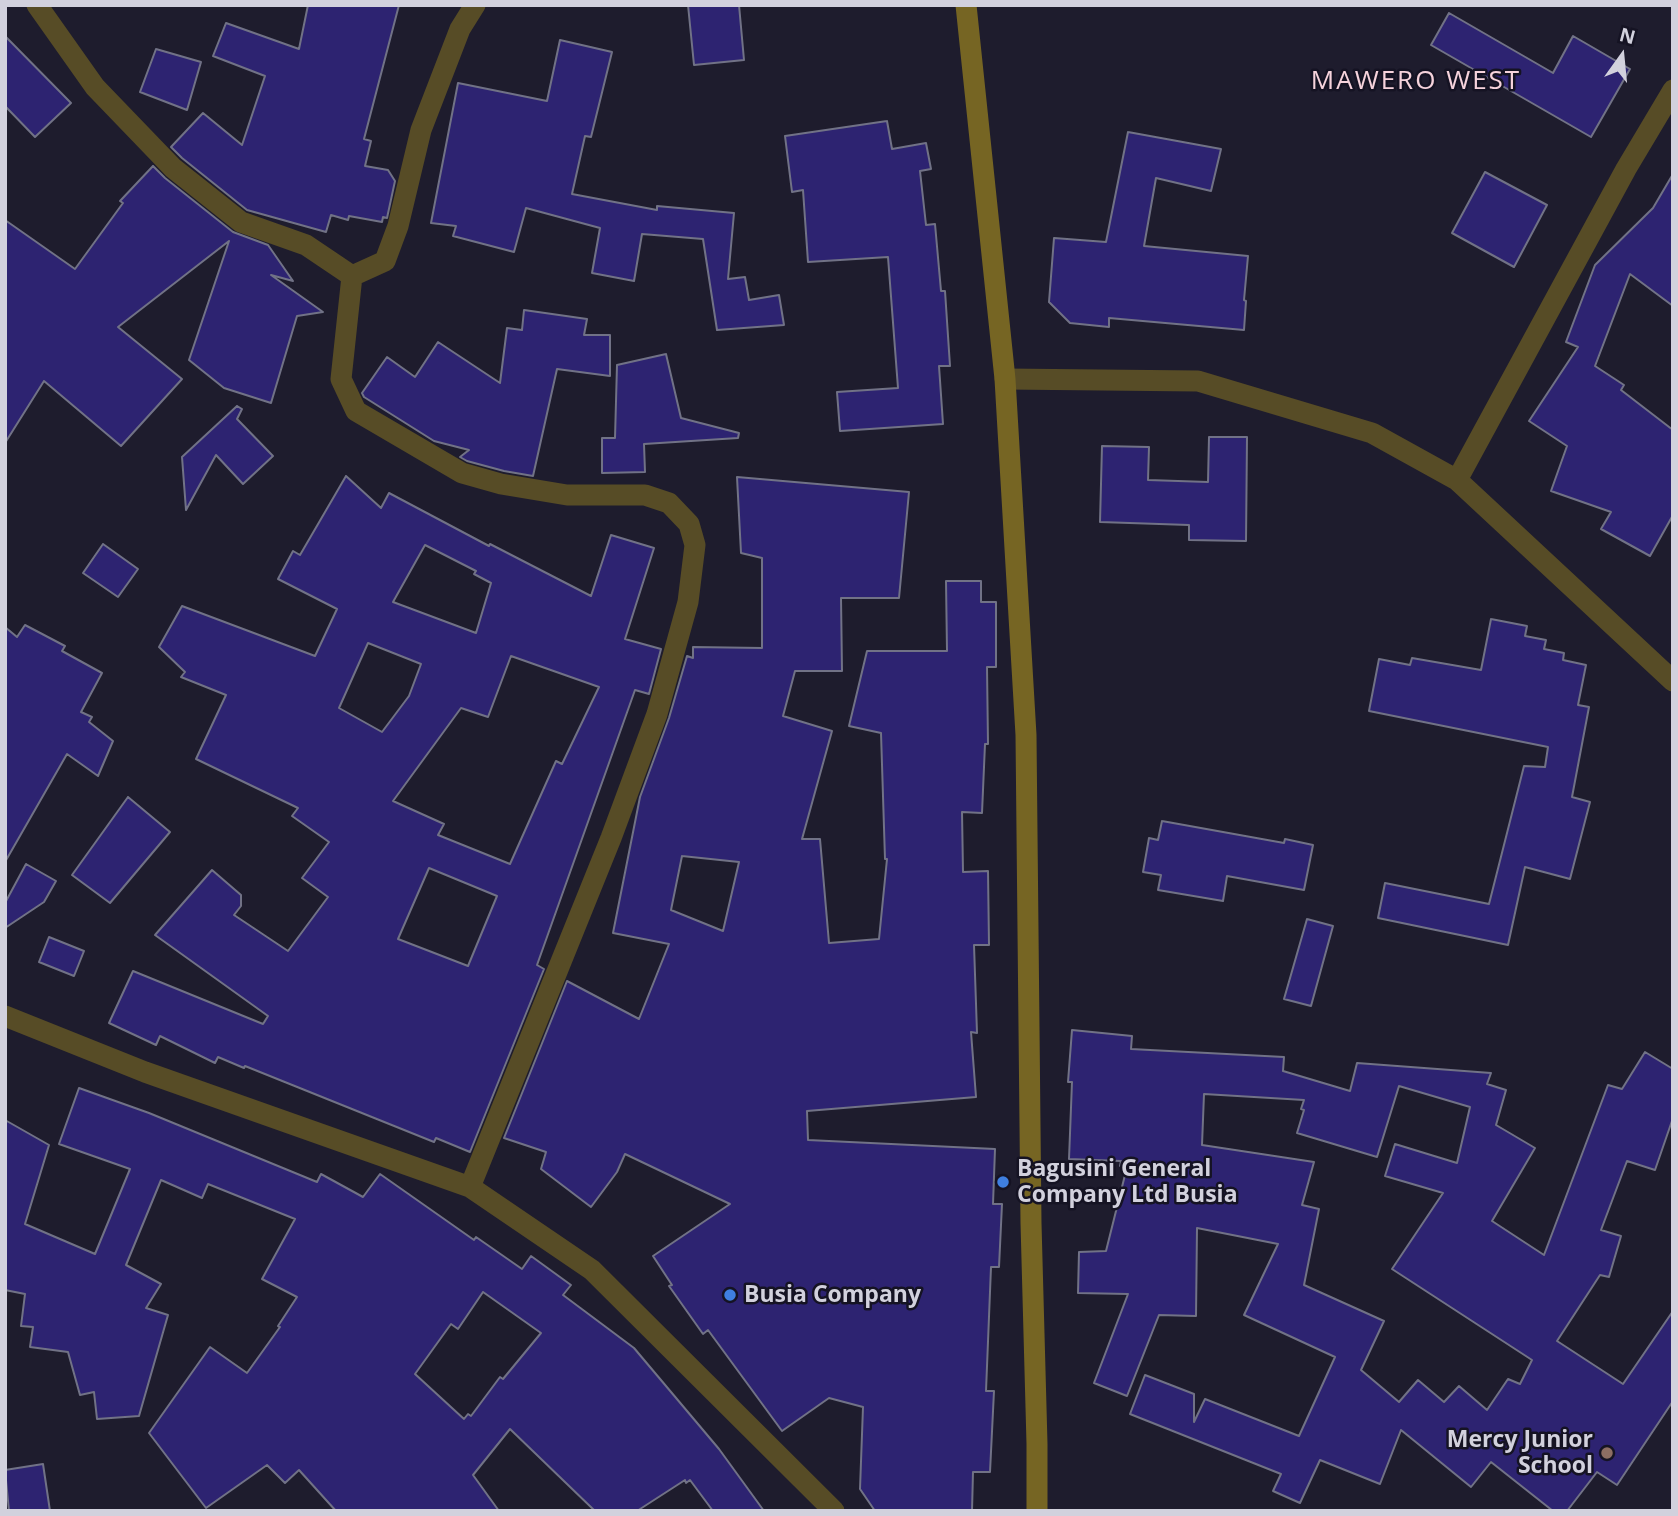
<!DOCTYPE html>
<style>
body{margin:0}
#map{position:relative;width:1678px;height:1516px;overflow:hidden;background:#1e1c2d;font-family:"Open Sans",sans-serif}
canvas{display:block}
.frame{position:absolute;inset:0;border:7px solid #d2d1dd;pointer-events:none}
.north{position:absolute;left:1587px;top:21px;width:70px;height:70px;-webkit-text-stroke:5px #151323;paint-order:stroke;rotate:15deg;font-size:19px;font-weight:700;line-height:28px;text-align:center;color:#d2d1dd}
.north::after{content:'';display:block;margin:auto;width:24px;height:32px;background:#d2d1dd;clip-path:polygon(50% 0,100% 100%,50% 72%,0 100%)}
</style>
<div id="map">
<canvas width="1678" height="1516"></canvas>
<div class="frame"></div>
<div class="north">N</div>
</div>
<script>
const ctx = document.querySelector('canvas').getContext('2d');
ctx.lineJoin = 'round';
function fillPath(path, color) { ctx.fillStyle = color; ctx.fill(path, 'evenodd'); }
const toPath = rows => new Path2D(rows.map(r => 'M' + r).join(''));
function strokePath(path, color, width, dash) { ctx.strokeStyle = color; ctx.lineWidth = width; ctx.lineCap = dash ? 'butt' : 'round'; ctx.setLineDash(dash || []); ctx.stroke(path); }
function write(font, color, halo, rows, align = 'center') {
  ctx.font = font + ' "Open Sans",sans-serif'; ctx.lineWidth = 5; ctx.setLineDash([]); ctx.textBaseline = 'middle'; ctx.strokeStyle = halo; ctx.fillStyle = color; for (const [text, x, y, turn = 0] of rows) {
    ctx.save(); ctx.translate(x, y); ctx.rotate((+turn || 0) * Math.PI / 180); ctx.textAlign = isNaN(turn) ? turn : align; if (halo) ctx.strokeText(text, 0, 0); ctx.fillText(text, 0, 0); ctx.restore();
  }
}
const building = toPath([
 [308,5,399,5,364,139,371,141,365,166,388,170,395,181,387,218,383,217,382,222,349,216,348,220,331,215,326,232,247,210,182,158,171,147,203,113,242,145,265,76,213,56,226,23,299,49,308,5],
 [688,5,739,5,744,60,694,65,688,5],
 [1449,13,1553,73,1573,36,1630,69,1591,137,1431,45,1449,13],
 [5,36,71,103,35,137,5,106,5,36],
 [560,40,612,52,591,137,585,136,572,194,657,210,657,206,734,213,728,279,745,277,749,300,779,295,784,325,717,330,703,239,642,234,634,281,592,273,600,228,526,208,514,252,453,236,456,226,431,223,458,83,547,101,560,40],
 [156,49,201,62,187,110,140,92,156,49],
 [887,121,892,149,926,143,931,169,920,171,926,225,935,224,941,291,945,291,950,366,939,366,943,424,840,431,837,392,898,388,888,257,808,262,803,190,792,192,785,136,887,121],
 [1128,132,1221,149,1211,191,1156,178,1144,246,1248,256,1244,300,1246,301,1244,330,1109,318,1109,327,1070,323,1049,302,1054,238,1106,242,1128,132],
 [153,166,165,178,233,232,268,245,293,281,271,275,323,312,297,316,271,403,224,388,189,360,229,241,118,327,182,379,121,446,44,381,5,443,5,220,75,269,123,203,120,201,153,166],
 [1485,172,1547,205,1514,267,1452,233,1485,172],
 [1673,174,1673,306,1630,274,1595,366,1624,385,1621,390,1673,430,1673,515,1650,556,1601,529,1611,512,1551,491,1567,446,1529,421,1578,347,1566,342,1595,265,1653,208,1673,174],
 [524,310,587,319,584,335,610,335,610,376,557,369,533,476,504,471,467,461,460,457,469,450,434,441,364,397,362,393,387,357,415,377,438,342,500,383,507,328,522,330,524,310],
 [666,354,681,418,739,433,738,438,644,444,645,472,602,473,602,438,615,438,617,365,666,354],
 [237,406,242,409,237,419,273,456,243,484,216,455,186,510,182,457,237,406],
 [1209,437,1247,437,1246,541,1189,540,1189,525,1100,522,1102,446,1149,447,1148,480,1208,482,1209,437],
 [346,476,381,508,389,493,489,546,490,544,591,596,611,535,654,548,625,639,661,649,649,694,635,690,537,965,544,969,470,1152,436,1138,434,1142,245,1066,244,1068,218,1057,215,1063,160,1036,156,1045,109,1023,133,971,263,1024,268,1016,155,935,212,870,241,895,241,906,234,915,288,951,328,897,302,878,329,842,292,816,298,808,196,759,226,695,181,677,185,672,159,647,182,606,315,656,337,609,278,579,293,551,300,555,346,476],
 [425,545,476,571,474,574,491,583,476,633,393,602,425,545],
 [368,643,421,664,409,696,382,732,339,708,368,643],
 [511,656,599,687,562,764,556,761,510,864,438,835,444,824,393,801,461,708,488,717,511,656],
 [429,868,497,896,468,966,398,939,429,868],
 [737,477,909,492,899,598,841,598,842,671,795,671,783,716,832,731,802,839,820,839,829,943,879,939,887,859,885,859,881,733,849,726,867,651,947,651,946,581,981,581,981,602,996,602,996,667,987,667,988,744,985,744,982,813,962,812,963,872,988,871,989,945,974,945,977,1033,971,1032,976,1097,807,1111,808,1140,995,1149,993,1204,1002,1204,999,1267,991,1267,986,1391,994,1391,990,1472,973,1472,972,1511,875,1511,860,1489,863,1407,829,1398,782,1431,708,1330,703,1334,669,1286,672,1285,653,1256,730,1204,625,1154,617,1172,591,1207,541,1169,546,1152,504,1138,567,981,639,1019,669,944,613,933,640,797,669,718,687,656,693,658,693,647,762,648,762,558,741,553,737,477],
 [682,856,739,862,723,931,671,910,682,856],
 [103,544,138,569,118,597,83,573,103,544],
 [1491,619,1527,626,1525,636,1546,640,1544,649,1564,653,1563,660,1586,665,1578,705,1589,707,1572,797,1590,802,1570,879,1525,867,1508,945,1378,918,1385,883,1489,904,1524,766,1545,767,1548,747,1369,711,1379,659,1410,665,1412,658,1481,670,1491,619],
 [25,625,65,646,62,651,102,673,81,712,92,717,89,722,113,741,98,776,67,754,5,862,5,627,17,637,25,625],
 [128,797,170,832,110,903,72,875,128,797],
 [1162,821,1284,843,1285,839,1313,845,1304,890,1227,876,1223,901,1158,890,1161,875,1143,872,1149,838,1158,840,1162,821],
 [26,864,56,881,44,902,5,928,5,903,26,864],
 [1307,919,1333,926,1311,1006,1284,999,1307,919],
 [49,937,84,951,74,976,39,962,49,937],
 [1072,1030,1132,1036,1131,1049,1284,1057,1283,1071,1350,1091,1357,1063,1491,1073,1487,1084,1506,1090,1496,1125,1535,1148,1492,1221,1544,1255,1608,1085,1622,1089,1645,1052,1673,1069,1673,1118,1655,1170,1627,1161,1601,1230,1621,1236,1609,1277,1600,1275,1557,1341,1623,1384,1673,1311,1673,1401,1617,1485,1597,1472,1567,1511,1553,1511,1491,1462,1471,1487,1401,1430,1380,1484,1320,1460,1300,1503,1273,1491,1281,1474,1130,1414,1145,1375,1194,1394,1194,1422,1205,1399,1299,1436,1335,1357,1244,1315,1278,1244,1197,1228,1196,1316,1159,1315,1127,1396,1094,1383,1128,1294,1078,1293,1079,1252,1106,1251,1127,1167,1120,1166,1121,1161,1069,1159,1072,1082,1068,1082,1072,1030],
 [1399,1086,1470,1107,1457,1163,1395,1144,1385,1176,1443,1193,1392,1269,1532,1360,1520,1384,1508,1379,1487,1410,1459,1386,1444,1402,1418,1380,1399,1402,1361,1370,1384,1321,1304,1285,1319,1209,1302,1205,1314,1162,1202,1145,1204,1094,1304,1100,1301,1109,1304,1110,1297,1133,1377,1157,1399,1086],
 [79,1088,149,1113,317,1182,321,1174,363,1197,380,1174,474,1240,476,1237,522,1269,531,1256,571,1285,563,1295,634,1348,719,1449,764,1511,713,1511,690,1480,686,1483,685,1480,637,1511,595,1511,510,1429,473,1475,499,1511,336,1511,299,1470,285,1483,267,1465,206,1508,149,1433,210,1347,247,1373,280,1327,278,1326,297,1297,262,1279,295,1219,208,1184,202,1198,161,1180,126,1265,161,1284,146,1308,168,1315,139,1416,97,1419,94,1392,80,1395,68,1352,30,1347,33,1327,21,1326,25,1294,5,1290,5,1120,49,1145,25,1224,95,1254,130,1169,59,1144,79,1088],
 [483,1292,541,1333,503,1379,500,1377,471,1416,468,1414,464,1419,415,1374,451,1324,458,1329,483,1292],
 [43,1464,50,1511,9,1511,5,1470,43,1464]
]);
fillPath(building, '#2d2371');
strokePath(building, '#717286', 2);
strokePath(toPath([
 [37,5,95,87,173,168,241,222,306,245,352,276,385,261,398,226,421,130,460,29,475,5],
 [1673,90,1626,169,1457,480,1673,681],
 [352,276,341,379,356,411,462,473,501,484,567,495,645,495,669,503,689,524,695,545,688,602,657,714,611,838,470,1187],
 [1005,379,1198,381,1372,433,1457,480],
 [5,1016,145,1072,470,1187,592,1270,834,1511]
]), '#574c26', 21);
strokePath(toPath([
 [966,5,1005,379,1026,735,1031,1223,1037,1444,1037,1511]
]), '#766523', 21);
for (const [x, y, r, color] of [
 [1003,1182,7,"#3f7fe0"],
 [730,1295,7,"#3f7fe0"],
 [1607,1453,7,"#8d6e63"]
]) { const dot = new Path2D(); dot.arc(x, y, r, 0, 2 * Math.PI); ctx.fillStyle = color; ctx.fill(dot); strokePath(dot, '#151323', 2.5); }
write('bold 23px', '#d2d1dd', '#151323', [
 ["Bagusini General",1017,1169],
 ["Company Ltd Busia",1017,1195],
 ["Busia Company",744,1295],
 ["Mercy Junior",1593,1440,"right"],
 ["School",1593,1466,"right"]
], 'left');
ctx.letterSpacing = '2px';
write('26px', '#f6d3dc', '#151323', [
 ["MAWERO WEST",1416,82]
]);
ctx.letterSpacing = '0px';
</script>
